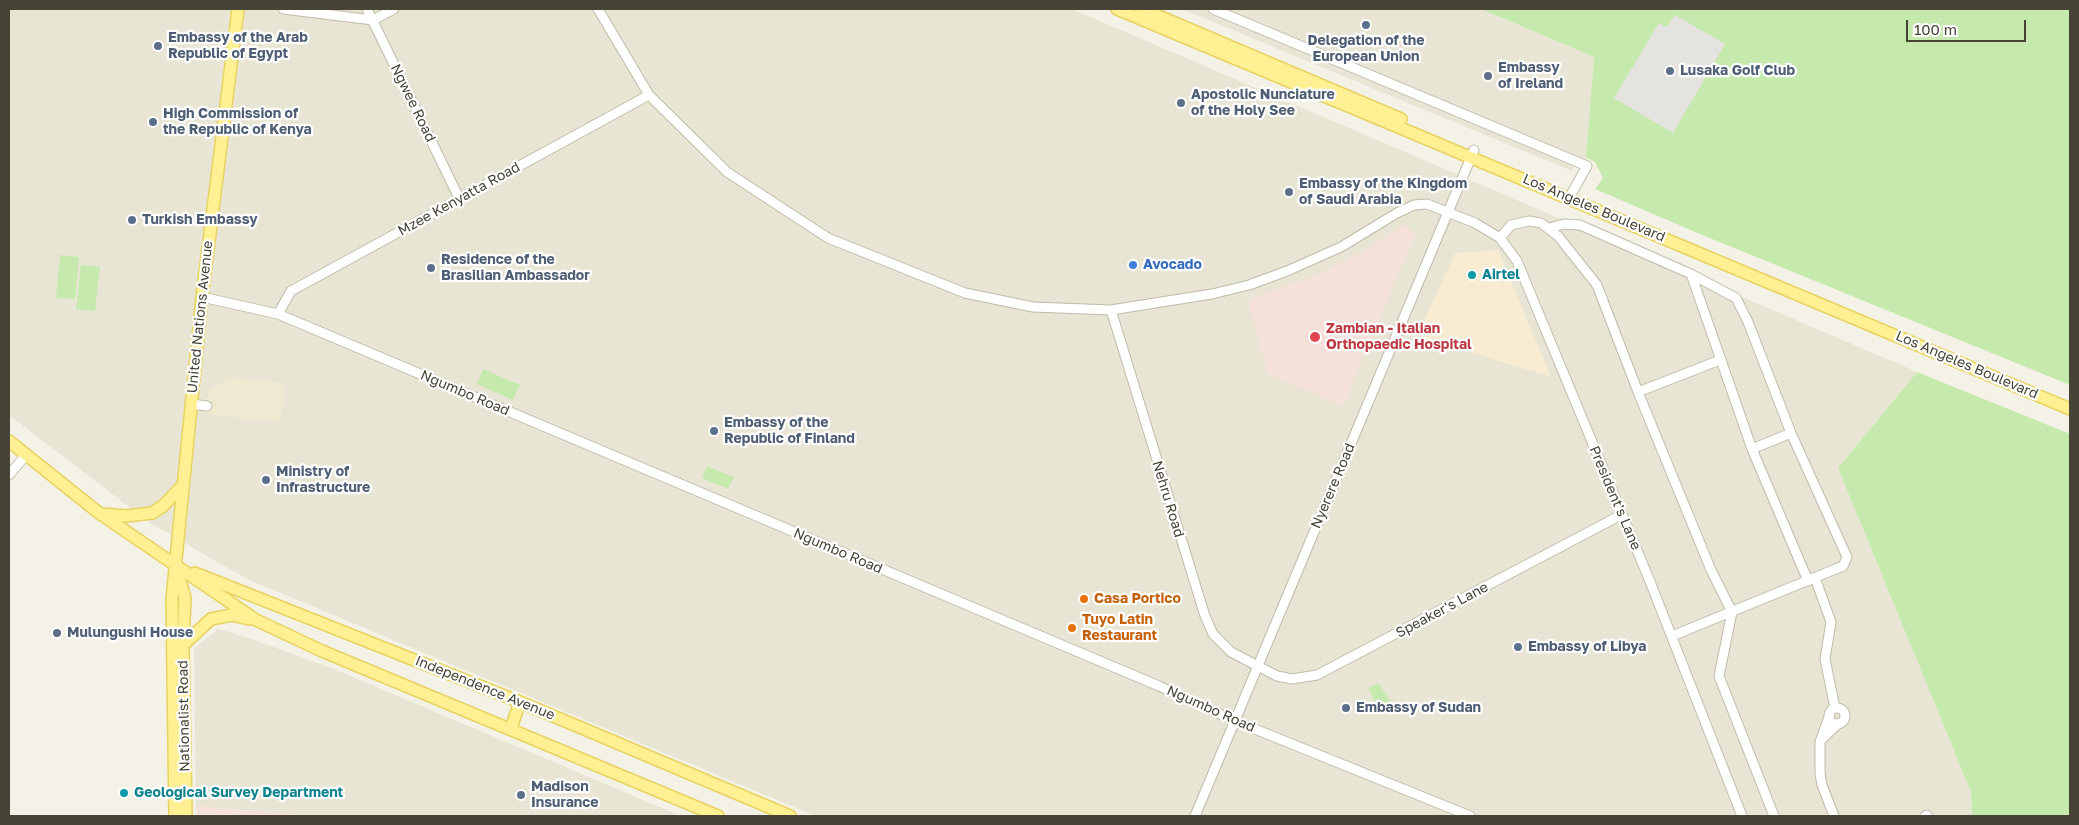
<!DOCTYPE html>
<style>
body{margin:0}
#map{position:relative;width:2079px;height:825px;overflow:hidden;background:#f4f2e6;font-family:"Golos Text",sans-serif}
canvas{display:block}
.frame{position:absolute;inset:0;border:10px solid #474335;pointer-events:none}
.scale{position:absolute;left:1906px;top:20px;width:120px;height:22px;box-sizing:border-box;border:2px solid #474335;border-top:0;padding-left:6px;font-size:15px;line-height:18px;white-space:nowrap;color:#474335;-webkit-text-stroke:4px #fff;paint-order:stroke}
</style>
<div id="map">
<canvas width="2079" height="825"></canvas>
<div class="frame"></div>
<div class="scale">100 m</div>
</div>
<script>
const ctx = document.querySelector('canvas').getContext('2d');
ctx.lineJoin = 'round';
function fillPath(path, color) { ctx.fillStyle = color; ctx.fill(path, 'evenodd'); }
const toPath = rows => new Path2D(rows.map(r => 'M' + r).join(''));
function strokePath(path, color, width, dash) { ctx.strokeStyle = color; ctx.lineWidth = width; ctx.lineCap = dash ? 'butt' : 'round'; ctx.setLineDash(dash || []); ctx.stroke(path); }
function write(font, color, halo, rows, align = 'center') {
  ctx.font = font + ' "Golos Text",sans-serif'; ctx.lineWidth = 4.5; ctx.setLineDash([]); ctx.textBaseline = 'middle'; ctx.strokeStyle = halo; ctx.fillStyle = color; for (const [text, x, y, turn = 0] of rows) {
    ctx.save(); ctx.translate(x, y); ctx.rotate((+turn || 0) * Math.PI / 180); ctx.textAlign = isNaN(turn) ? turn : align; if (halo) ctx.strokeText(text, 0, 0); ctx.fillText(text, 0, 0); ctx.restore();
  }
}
fillPath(toPath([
 [9,9,1072,9,1917,372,1838,468,1971,792,1972,816,816,816,247,579,150,523,9,415],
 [1182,9,1481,9,1594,57,1586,158,1580,161,1572,171],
 [218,629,246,637,334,669,681,816,309,816,196,806,194,649]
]), '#e8e5d4');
fillPath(toPath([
 [1498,250,1551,377,1417,336,1455,253]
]), '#f7ecd1');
fillPath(toPath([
 [228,377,282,383,284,387,280,422,206,414,209,391]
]), '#eee9d0');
fillPath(toPath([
 [1404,225,1415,234,1343,406,1268,374,1248,300,1321,273,1359,253],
 [196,806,309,816,197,816]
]), '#f5e1d9');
fillPath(toPath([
 [1481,9,2070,9,2070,385,1695,232,1595,189,1603,178,1595,162,1586,158,1594,57],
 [60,255,79,257,75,299,56,298],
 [81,265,100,267,95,311,76,309],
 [483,369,520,385,513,400,477,384],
 [1917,372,2070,434,2070,816,1972,816,1971,792,1838,468],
 [707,466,734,477,728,489,702,478],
 [1379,683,1393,707,1381,714,1368,688]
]), '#c6eaae');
fillPath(toPath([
 [1675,15,1725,44,1673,133,1614,98,1659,23,1667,27]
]), '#e5e3df');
const minor = toPath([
 [283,9,373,20,394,9],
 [367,9,459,198],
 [598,9,649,95,727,172,828,238,965,293,1033,307,1111,310,1212,294,1249,285,1287,271,1341,247,1397,213,1414,205,1427,204,1475,223,1500,238,1517,261,1651,584,1742,816],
 [1213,9,1587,166,1569,198],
 [1549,228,1564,224,1580,225,1691,274,1736,298,1748,322,1791,433,1847,557,1843,566,1672,636],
 [1500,238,1511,225,1529,221,1541,223,1558,236,1597,285,1638,392,1711,570,1732,612,1719,676,1774,816],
 [1691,274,1752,449,1808,581],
 [202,297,278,314,1159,686,1235,721,1470,816],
 [1111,310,1205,616,1213,634,1231,652,1277,676,1292,679,1317,675,1621,515],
 [278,314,291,291,649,95],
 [1638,392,1720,360],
 [191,404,207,406],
 [1752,449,1791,433],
 [9,475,26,455],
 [1815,578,1831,622,1825,659,1835,708],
 '1829 716a8 8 0 1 1 16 0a8 8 0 1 1-16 0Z',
 [1830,714,1820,742,1820,773,1822,785,1834,816],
 [1820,741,1839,723],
 [1195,816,1474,150],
 [1925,816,1927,815]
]);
const major = toPath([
 [1117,9,2070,409],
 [1142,9,1401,119],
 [9,441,99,513,256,620,322,651,718,816],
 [102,514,126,516,152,513,163,506,182,486],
 [178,573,185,598,183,645,186,816],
 [195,573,520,702,790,816],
 [183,645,211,619,232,615,249,619],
 [511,728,520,702],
 [175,816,172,599,202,297,238,9]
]);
strokePath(minor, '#c0bba9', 11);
strokePath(major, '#e8d360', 14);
strokePath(minor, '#fff', 9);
strokePath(major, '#fff094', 11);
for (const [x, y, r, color] of [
 [1366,25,5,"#5c6f8a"],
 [158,46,5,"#5c6f8a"],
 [1670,71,5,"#5c6f8a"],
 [1488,76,5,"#5c6f8a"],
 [1181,103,5,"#5c6f8a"],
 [153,122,5,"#5c6f8a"],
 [1289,192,5,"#5c6f8a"],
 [132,220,5,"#5c6f8a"],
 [1133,265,5,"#3f7fe0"],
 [431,268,5,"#5c6f8a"],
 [1472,275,5,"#0f9aa8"],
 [1315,337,6,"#e0444e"],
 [714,431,5,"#5c6f8a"],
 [266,480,5,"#5c6f8a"],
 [1084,599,5,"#e8710a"],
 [1072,628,5,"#e8710a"],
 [57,633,5,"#5c6f8a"],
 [1518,647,5,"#5c6f8a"],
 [1346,708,5,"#5c6f8a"],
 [124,793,5,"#0f9aa8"],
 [521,795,5,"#5c6f8a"]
]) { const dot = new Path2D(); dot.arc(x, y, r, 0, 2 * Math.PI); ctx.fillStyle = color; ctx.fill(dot); strokePath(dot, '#fff', 2); }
write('bold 14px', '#4e5e75', '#fff', [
 ["Embassy of the Arab",168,38],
 ["Republic of Egypt",168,54],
 ["Delegation of the",1366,41,"center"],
 ["European Union",1366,57,"center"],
 ["Embassy",1498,68],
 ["of Ireland",1498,84],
 ["Lusaka Golf Club",1680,71],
 ["Apostolic Nunciature",1191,95],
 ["of the Holy See",1191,111],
 ["High Commission of",163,114],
 ["the Republic of Kenya",163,130],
 ["Embassy of the Kingdom",1299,184],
 ["of Saudi Arabia",1299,200],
 ["Turkish Embassy",142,220],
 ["Residence of the",441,260],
 ["Brasilian Ambassador",441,276],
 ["Embassy of the",724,423],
 ["Republic of Finland",724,439],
 ["Ministry of",276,472],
 ["Infrastructure",276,488],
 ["Mulungushi House",67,633],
 ["Embassy of Libya",1528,647],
 ["Embassy of Sudan",1356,708],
 ["Madison",531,787],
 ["Insurance",531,803]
], 'left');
write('14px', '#474335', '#fff', [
 ["Ngwee Road",413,103,64],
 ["Mzee Kenyatta Road",459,199,-29],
 ["Los Angeles Boulevard",1594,208,23],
 ["United Nations Avenue",200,317,-84],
 ["Los Angeles Boulevard",1967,365,23],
 ["Ngumbo Road",465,393,23],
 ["Nyerere Road",1333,486,-67],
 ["President's Lane",1615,498,67],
 ["Nehru Road",1168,499,73],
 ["Ngumbo Road",838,551,23],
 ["Speaker's Lane",1442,610,-28],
 ["Independence Avenue",485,688,22],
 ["Ngumbo Road",1211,709,24],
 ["Nationalist Road",184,716,-91]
]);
write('bold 14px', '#366cbe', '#fff', [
 ["Avocado",1143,265]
], 'left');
write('bold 14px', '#0d838f', '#fff', [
 ["Airtel",1482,275],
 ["Geological Survey Department",134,793]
], 'left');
write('bold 14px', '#be3a42', '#fff', [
 ["Zambian - Italian",1326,329],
 ["Orthopaedic Hospital",1326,345]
], 'left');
write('bold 14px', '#c56008', '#fff', [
 ["Casa Portico",1094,599],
 ["Tuyo Latin",1082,620],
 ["Restaurant",1082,636]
], 'left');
</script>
